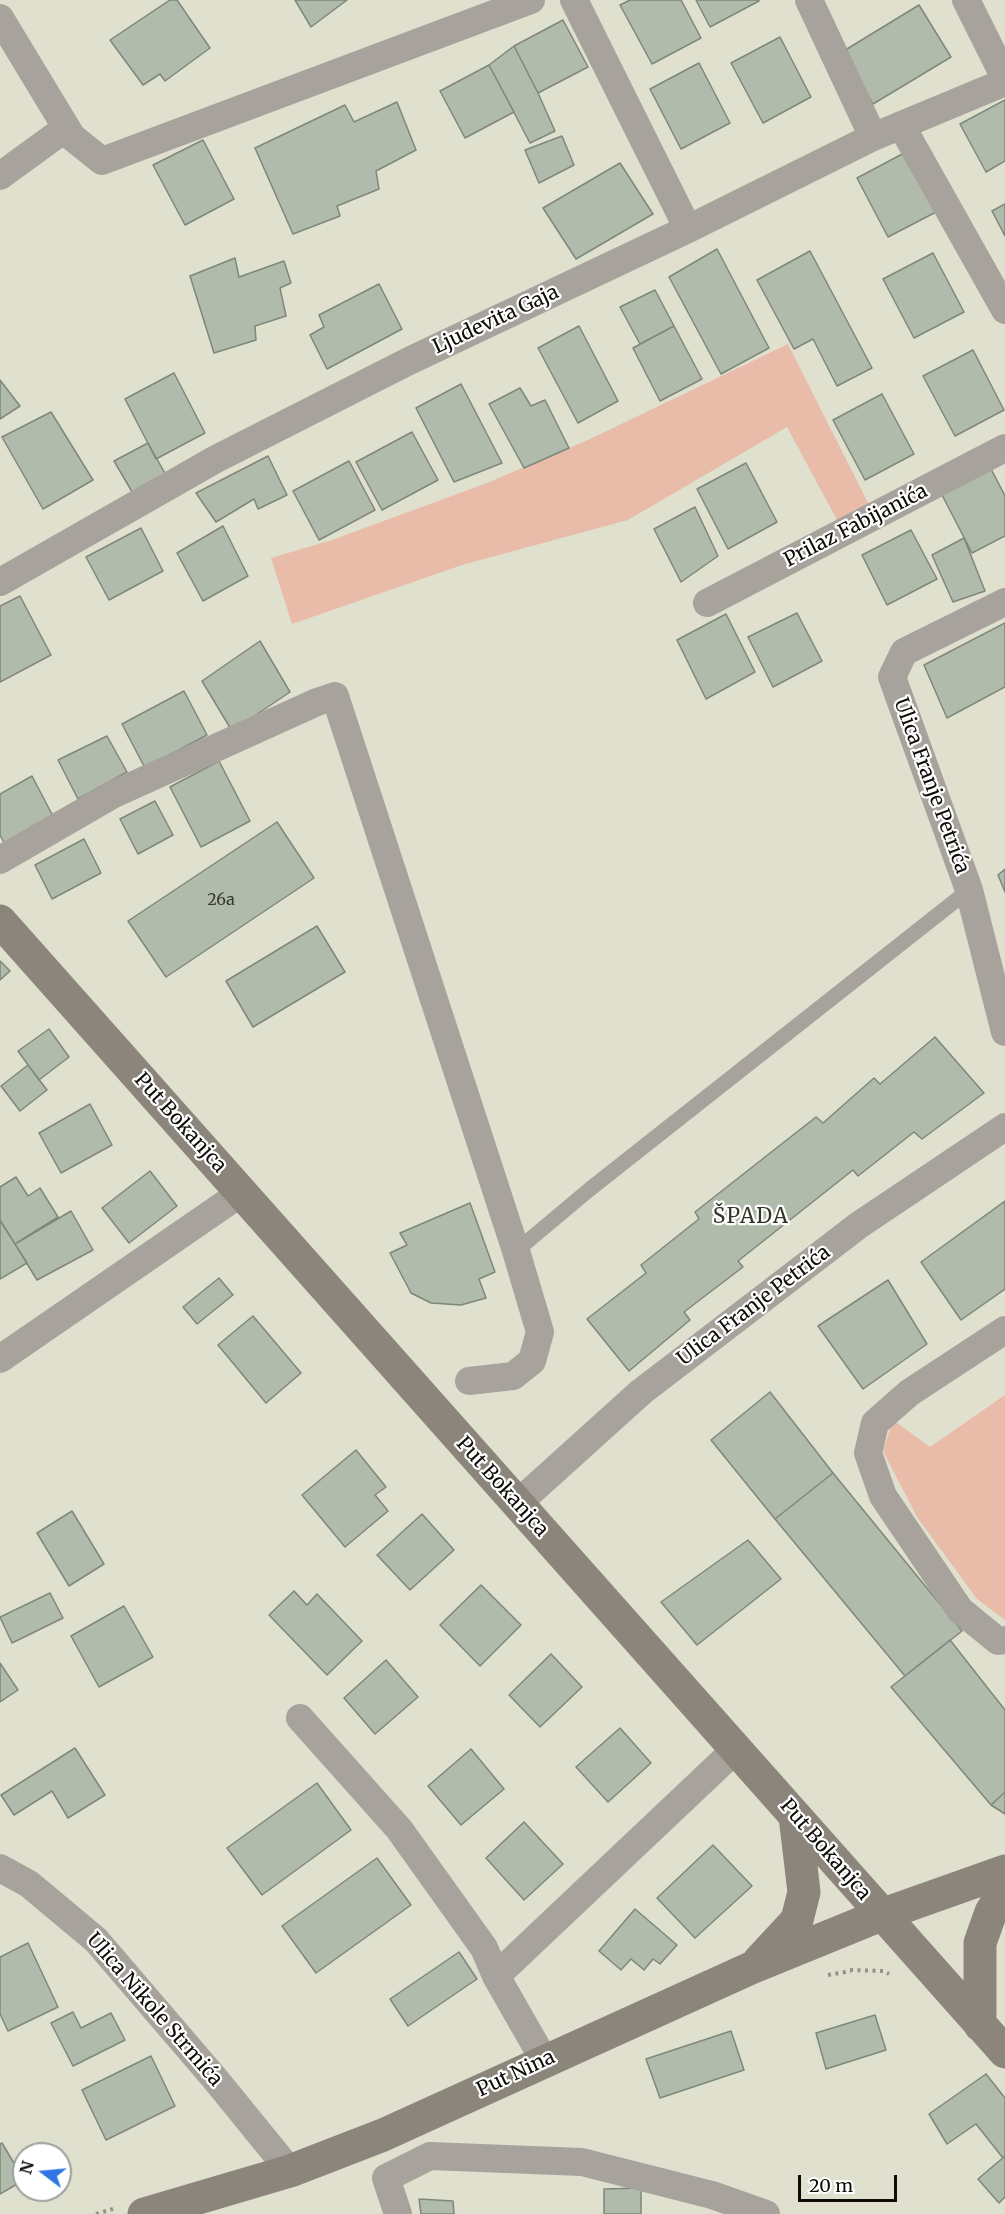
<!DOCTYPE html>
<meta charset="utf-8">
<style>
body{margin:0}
#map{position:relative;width:1005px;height:2214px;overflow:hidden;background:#e0e0ce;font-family:Merriweather,serif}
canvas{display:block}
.north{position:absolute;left:12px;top:2142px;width:60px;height:60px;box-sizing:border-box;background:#fff;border:2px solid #9e9e9c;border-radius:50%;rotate:286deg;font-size:16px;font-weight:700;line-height:24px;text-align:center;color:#0d0c07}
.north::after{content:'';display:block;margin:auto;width:21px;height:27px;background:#2f76e3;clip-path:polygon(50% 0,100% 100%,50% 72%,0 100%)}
.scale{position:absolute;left:798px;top:2175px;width:99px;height:27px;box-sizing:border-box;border:3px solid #0d0c07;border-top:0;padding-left:8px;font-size:18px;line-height:21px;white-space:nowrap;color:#0d0c07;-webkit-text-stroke:4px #fff;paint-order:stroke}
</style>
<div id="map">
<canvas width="1005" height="2214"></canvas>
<div class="north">N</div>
<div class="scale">20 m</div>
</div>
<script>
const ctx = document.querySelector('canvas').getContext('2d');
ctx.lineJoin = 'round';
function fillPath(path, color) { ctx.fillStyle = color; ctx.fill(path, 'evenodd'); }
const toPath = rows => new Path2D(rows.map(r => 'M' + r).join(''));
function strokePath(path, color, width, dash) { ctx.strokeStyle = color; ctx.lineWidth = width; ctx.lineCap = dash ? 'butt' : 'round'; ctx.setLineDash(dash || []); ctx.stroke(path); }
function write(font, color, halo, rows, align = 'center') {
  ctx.font = font + ' Merriweather,serif'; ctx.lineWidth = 4.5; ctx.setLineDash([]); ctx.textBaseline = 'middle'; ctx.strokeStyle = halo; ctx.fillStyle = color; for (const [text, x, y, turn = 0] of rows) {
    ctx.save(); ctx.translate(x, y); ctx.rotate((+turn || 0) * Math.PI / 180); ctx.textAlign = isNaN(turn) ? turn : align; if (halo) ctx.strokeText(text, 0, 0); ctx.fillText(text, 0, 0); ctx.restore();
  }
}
fillPath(toPath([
 [788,344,875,517,844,533,787,427,628,520,462,565,292,624,271,558,332,540,487,483,590,439],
 [1005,1395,1005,1620,977,1599,917,1517,883,1451,893,1420,930,1447]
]), '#e8bca8');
const building = toPath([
 [170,0,177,0,210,48,165,81,160,74,143,85,110,40,170,0],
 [295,0,347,0,311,27,295,0],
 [630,0,681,0,701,38,652,64,620,5,630,0],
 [696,0,759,0,759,1,710,27,696,0],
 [919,5,951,57,873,104,842,52,919,5],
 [563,20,588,67,538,93,514,46,563,20],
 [780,37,811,97,763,123,731,63,780,37],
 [514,46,538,93,555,131,530,143,489,65,514,46],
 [699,63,730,123,681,149,650,89,699,63],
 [489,65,514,112,465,138,440,91,489,65],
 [1005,100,1005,161,986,172,960,124,1005,100],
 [397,102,416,150,376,171,379,189,337,206,340,216,293,234,255,148,345,105,354,122,397,102],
 [562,136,574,165,539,183,525,150,562,136],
 [203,140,234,199,185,225,153,165,203,140],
 [906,152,938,211,888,237,857,178,906,152],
 [620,163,653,214,576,259,543,208,620,163],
 [1005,204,1005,236,992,211,1005,204],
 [717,249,769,348,721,374,669,277,717,249],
 [810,251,872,368,837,386,813,339,794,349,757,280,810,251],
 [933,253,964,312,914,338,883,279,933,253],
 [235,258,239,277,284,261,291,283,280,288,286,316,255,326,256,340,214,353,190,276,235,258],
 [379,284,402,329,327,369,310,335,324,327,319,315,379,284],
 [655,290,674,326,640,344,620,307,655,290],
 [579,326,618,401,578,423,538,348,579,326],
 [674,326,702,379,660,401,633,348,674,326],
 [973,350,1004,410,955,436,923,376,973,350],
 [174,373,205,433,156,459,125,399,174,373],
 [0,380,20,406,0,419,0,380],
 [461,384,502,463,454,482,416,408,461,384],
 [520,388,531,406,545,400,569,448,524,468,489,404,520,388],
 [882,394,914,454,865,480,833,420,882,394],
 [51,412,93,480,43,509,2,437,51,412],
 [412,432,438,480,382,510,356,462,412,432],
 [148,443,171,484,138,502,114,461,148,443],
 [268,456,287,495,258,509,254,499,216,522,196,493,268,456],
 [349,461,375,510,319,540,293,491,349,461],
 [746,463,777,522,728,549,697,489,746,463],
 [990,467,1005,496,1005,536,972,553,941,493,990,467],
 [695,507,718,556,681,582,654,529,695,507],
 [223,526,248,576,203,601,177,553,223,526],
 [141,528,163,571,109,600,86,557,141,528],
 [911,530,937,579,887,605,862,555,911,530],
 [964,538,985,591,953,602,932,555,964,538],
 [20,596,51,655,0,682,0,606,20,596],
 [797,613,822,661,773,687,748,637,797,613],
 [726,614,755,672,706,699,677,640,726,614],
 [1005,623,1005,687,947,718,924,665,1005,623],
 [260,641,290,692,232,731,202,681,260,641],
 [184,691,207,735,145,768,122,724,184,691],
 [107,736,127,772,78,799,58,760,107,736],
 [219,761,250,821,201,847,170,787,219,761],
 [32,776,56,822,7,848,0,835,0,794,32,776],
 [155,801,173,835,138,854,120,819,155,801],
 [277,822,314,878,166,977,128,921,277,822],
 [84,839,101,873,52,899,35,865,84,839],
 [1005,869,1005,892,998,875,1005,869],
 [317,926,345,972,253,1027,226,981,317,926],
 [0,961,10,971,0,980,0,961],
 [49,1029,69,1057,39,1080,18,1051,49,1029],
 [935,1037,984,1093,922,1139,914,1132,858,1176,853,1170,738,1261,743,1267,684,1312,690,1320,629,1371,587,1319,646,1273,641,1265,699,1219,695,1212,816,1117,823,1123,874,1078,880,1084,935,1037],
 [28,1065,47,1090,20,1111,1,1086,28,1065],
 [90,1104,112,1145,61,1173,39,1133,90,1104],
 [150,1171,177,1206,129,1243,102,1208,150,1171],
 [16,1177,28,1196,40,1188,58,1217,15,1244,0,1220,0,1187,16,1177],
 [1005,1201,1005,1289,961,1320,921,1262,1005,1201],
 [470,1203,495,1272,479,1279,486,1298,461,1305,431,1303,411,1293,390,1253,407,1245,400,1233,470,1203],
 [71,1211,93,1250,37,1280,15,1244,71,1211],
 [1,1222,27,1263,0,1279,0,1223,1,1222],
 [219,1278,233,1295,197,1324,183,1307,219,1278],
 [888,1280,927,1344,863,1389,818,1326,888,1280],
 [253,1316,301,1373,266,1403,218,1345,253,1316],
 [770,1392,833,1473,775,1519,711,1440,770,1392],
 [356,1450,386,1487,375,1495,388,1511,345,1547,302,1495,356,1450],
 [833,1473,962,1631,905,1676,775,1519,833,1473],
 [72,1511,104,1564,69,1586,37,1533,72,1511],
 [422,1514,454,1550,410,1590,377,1555,422,1514],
 [748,1540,781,1579,697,1645,661,1602,748,1540],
 [481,1585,521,1625,480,1666,440,1625,481,1585],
 [294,1591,307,1605,317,1594,362,1641,327,1675,269,1615,294,1591],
 [50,1593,63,1618,12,1643,0,1617,50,1593],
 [124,1606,153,1657,99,1687,71,1636,124,1606],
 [950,1640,1005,1710,1005,1792,991,1805,891,1687,950,1640],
 [551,1654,582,1687,540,1727,509,1695,551,1654],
 [386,1660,418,1697,375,1734,344,1698,386,1660],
 [0,1663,18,1690,0,1702,0,1663],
 [620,1728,651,1763,608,1802,576,1767,620,1728],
 [75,1748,105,1795,68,1818,52,1791,14,1815,1,1795,75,1748],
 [471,1749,504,1789,461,1825,428,1786,471,1749],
 [317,1783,351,1830,262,1895,227,1848,317,1783],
 [1005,1792,1005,1814,991,1805,1005,1792],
 [524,1822,563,1864,524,1900,486,1858,524,1822],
 [713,1845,752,1886,695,1938,657,1898,713,1845],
 [377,1858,411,1905,316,1973,282,1926,377,1858],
 [635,1909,677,1945,660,1964,653,1959,644,1970,631,1959,621,1970,599,1951,635,1909],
 [28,1943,58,2007,8,2031,0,2014,0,1957,28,1943],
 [459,1952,477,1979,408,2026,390,1999,459,1952],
 [73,2012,81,2028,111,2013,125,2040,73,2066,51,2023,73,2012],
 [875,2015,886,2050,826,2069,816,2033,875,2015],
 [731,2031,744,2070,660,2098,646,2059,731,2031],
 [151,2056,175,2106,106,2140,82,2090,151,2056],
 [986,2074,1005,2098,1005,2156,1003,2158,976,2124,947,2144,929,2114,986,2074],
 [2,2143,24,2180,0,2194,0,2144,2,2143],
 [1005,2156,1005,2197,999,2203,978,2179,1005,2156],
 [641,2188,641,2214,604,2214,604,2189,641,2188],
 [419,2199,453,2201,454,2214,421,2214,419,2199]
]);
fillPath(building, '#b0bbac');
strokePath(building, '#7e887a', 1.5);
strokePath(toPath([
 [850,1970,883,1971,889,1974],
 [828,1975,851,1971],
 [96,2214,113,2209]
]), '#939285', 4, [3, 4.5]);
strokePath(toPath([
 [516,1251,590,1189,969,890]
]), '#a7a29c', 15);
strokePath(toPath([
 [574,0,688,229],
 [809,0,873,137],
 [966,0,1005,78],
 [0,18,72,137,102,161,531,0],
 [901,125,1005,310],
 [0,176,66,128],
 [0,582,216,459,409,361,688,229,873,137,1005,82],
 [1005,602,904,652,892,677,969,890,1005,1032],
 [707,603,1005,448],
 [0,860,114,794,317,702,335,696,516,1251,540,1332,532,1361,513,1376,469,1381],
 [1005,1330,909,1393,875,1423,868,1453,883,1496,960,1610,998,1641,1005,1640],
 [0,1359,241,1193],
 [517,1504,641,1392,859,1225,1005,1127],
 [300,1718,399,1829,484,1948,496,1976,544,2060],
 [0,1868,29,1884,96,1940,216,2080,290,2171],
 [496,1976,735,1750],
 [398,2214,386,2178,430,2156,582,2162,712,2195,766,2214]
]), '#a7a29c', 28);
strokePath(toPath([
 [0,921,1005,2052],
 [759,1961,797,1920,804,1892,795,1816],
 [980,2025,980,1943,991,1912,1005,1889],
 [144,2214,290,2171,383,2135,751,1968,881,1915,1005,1871]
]), '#8b857b', 33);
write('16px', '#363830', null, [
 ["26a",221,900]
]);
write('20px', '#0d0c07', '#fff', [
 ["Ljudevita Gaja",496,320,-25],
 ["Prilaz Fabijanića",856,526,-27],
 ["Ulica Franje Petrića",931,786,70],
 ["Put Bokanjca",180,1123,48],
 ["Ulica Franje Petrića",754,1306,-37],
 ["Put Bokanjca",502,1487,48],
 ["Put Bokanjca",825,1850,49],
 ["Ulica Nikole Strmića",154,2010,49],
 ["Put Nina",516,2074,-25]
]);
ctx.letterSpacing = '1.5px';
write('21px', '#353527', '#fff', [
 ["ŠPADA",751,1217]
]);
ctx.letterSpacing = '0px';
</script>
